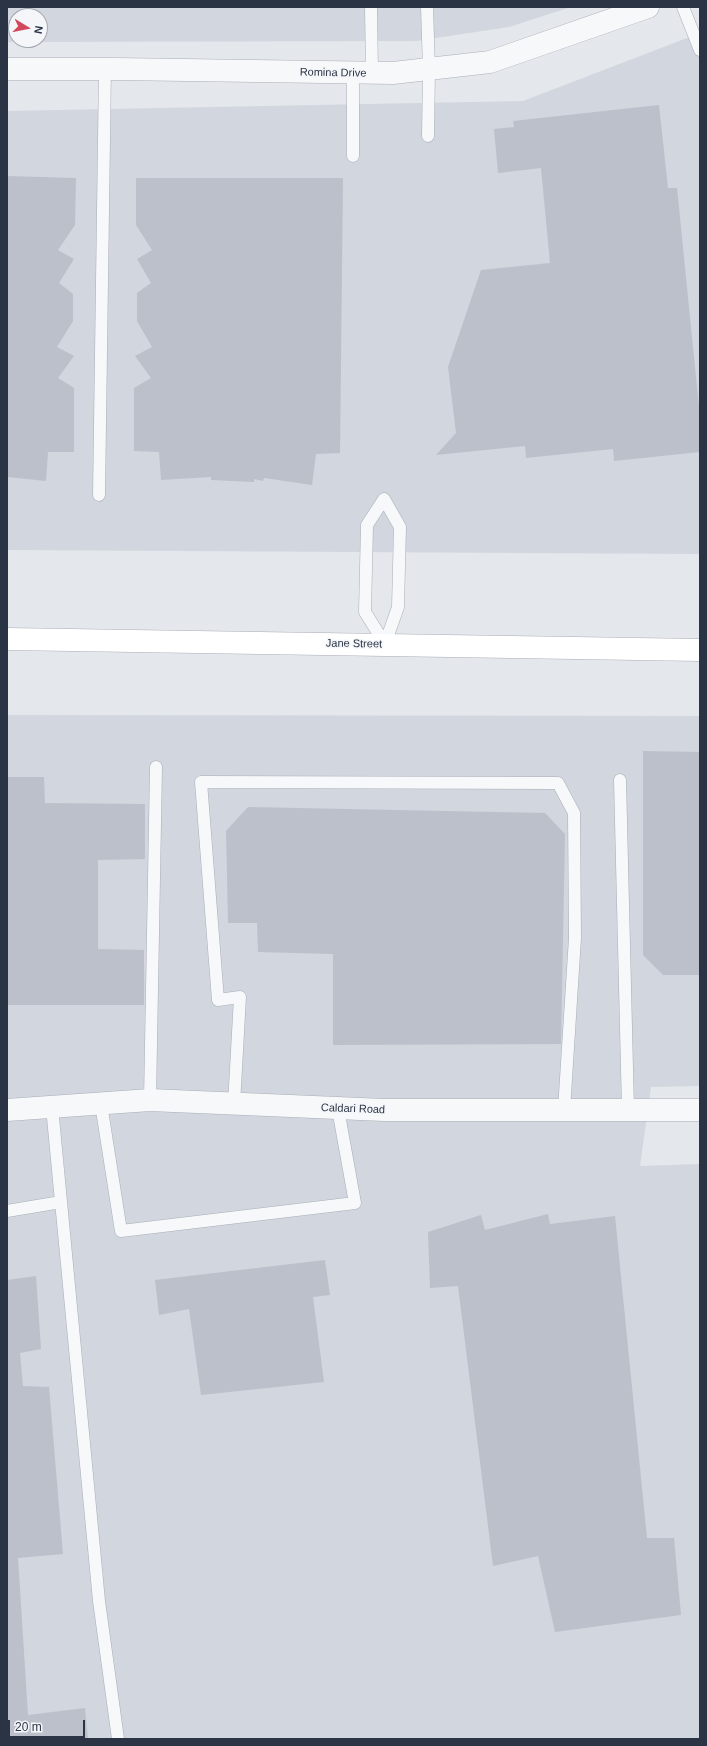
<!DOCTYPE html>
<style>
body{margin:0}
#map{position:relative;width:707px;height:1746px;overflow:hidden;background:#e4e7ec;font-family:Arial,sans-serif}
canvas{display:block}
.frame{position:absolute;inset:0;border:8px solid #2b3445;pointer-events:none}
.north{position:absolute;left:8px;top:8px;width:40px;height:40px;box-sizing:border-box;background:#f4f6f9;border:1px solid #a4a8b1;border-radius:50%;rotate:100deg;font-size:11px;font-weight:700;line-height:16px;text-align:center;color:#2b3445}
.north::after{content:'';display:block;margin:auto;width:14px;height:18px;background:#d1495b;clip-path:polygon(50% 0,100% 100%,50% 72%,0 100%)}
.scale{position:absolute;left:8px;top:1720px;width:77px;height:18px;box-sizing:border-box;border:2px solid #2b3445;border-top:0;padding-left:5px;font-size:12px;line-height:14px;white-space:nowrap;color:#2b3445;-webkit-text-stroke:3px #f4f6f9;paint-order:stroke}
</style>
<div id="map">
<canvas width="707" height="1746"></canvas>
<div class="frame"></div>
<div class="north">N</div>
<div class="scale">20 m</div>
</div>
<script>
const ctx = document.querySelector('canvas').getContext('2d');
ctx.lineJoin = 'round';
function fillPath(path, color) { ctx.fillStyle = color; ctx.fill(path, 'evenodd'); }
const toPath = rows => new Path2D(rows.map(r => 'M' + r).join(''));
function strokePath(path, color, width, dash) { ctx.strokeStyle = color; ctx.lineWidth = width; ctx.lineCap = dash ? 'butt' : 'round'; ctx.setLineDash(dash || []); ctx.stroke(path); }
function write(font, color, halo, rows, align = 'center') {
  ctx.font = font + ' Arial,sans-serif'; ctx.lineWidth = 3; ctx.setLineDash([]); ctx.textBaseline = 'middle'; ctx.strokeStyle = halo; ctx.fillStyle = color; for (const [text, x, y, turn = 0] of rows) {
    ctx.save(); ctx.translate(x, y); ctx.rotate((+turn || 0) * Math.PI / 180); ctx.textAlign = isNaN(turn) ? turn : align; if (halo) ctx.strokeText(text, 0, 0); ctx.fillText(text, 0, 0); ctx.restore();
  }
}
fillPath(toPath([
 [7,7,571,7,509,27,416,41,7,42],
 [16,16,40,16,40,40,16,40],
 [700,33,700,554,7,550,7,111,523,101],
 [7,715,700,716,700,1086,651,1087,640,1166,700,1164,700,1739,7,1739]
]), '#d2d6de');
fillPath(toPath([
 [659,105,668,188,677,188,700,417,700,452,614,461,613,449,526,458,525,446,436,455,456,433,448,367,481,270,550,263,541,168,498,173,494,129,514,127,513,121],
 [7,176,76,178,75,225,58,250,74,259,59,283,73,294,73,321,57,347,74,356,58,378,74,388,74,452,48,452,46,481,7,477],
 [136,178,343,178,340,453,316,454,312,485,264,478,263,481,254,479,254,482,211,480,211,477,161,480,159,452,134,451,134,388,151,378,135,356,152,347,137,321,137,293,151,283,137,259,152,250,136,225],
 [643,751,700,752,700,975,663,975,643,955],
 [7,777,44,777,45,803,145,804,145,859,98,860,98,949,144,950,144,1005,7,1005],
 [248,807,545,813,565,834,561,1044,333,1045,333,954,258,952,257,923,228,923,226,831],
 [548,1214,550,1224,615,1216,647,1538,674,1538,681,1615,555,1632,538,1556,493,1566,458,1286,430,1288,428,1232,481,1215,485,1230],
 [325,1260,330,1295,313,1297,324,1382,201,1395,189,1309,159,1315,155,1280],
 [36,1276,41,1349,20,1353,23,1386,49,1387,63,1554,18,1558,28,1715,85,1708,88,1739,7,1739,7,1280]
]), '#bbc0ca');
const lane = toPath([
 [371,7,372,73],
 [427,7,429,69,428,136],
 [683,7,700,50],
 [353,73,353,156],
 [99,495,105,69],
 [384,499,400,527,398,607,385,644,365,612,367,525,384,499],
 [620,780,628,1110],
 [150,1100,156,767],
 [101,1104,121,1231,355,1203,338,1109],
 [234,1104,240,997,218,1000,201,782,558,783,574,813,575,938,564,1110],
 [52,1107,99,1601,118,1739],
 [7,1211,61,1202]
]);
const street = toPath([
 [7,69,116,69,393,73,490,62,648,7],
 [7,1110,150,1100,384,1110,700,1110]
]);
const secondary = toPath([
 [7,639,700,650]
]);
strokePath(lane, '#a9aeb7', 13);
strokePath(street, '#a9aeb7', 23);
strokePath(secondary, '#a9aeb7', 23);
strokePath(lane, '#f7f8fa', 12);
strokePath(street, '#f7f8fa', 22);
strokePath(secondary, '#fff', 22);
write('11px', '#2b3445', '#f4f6f9', [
 ["Romina Drive",333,73,1],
 ["Jane Street",354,644,1],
 ["Caldari Road",353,1109,2]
]);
</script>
